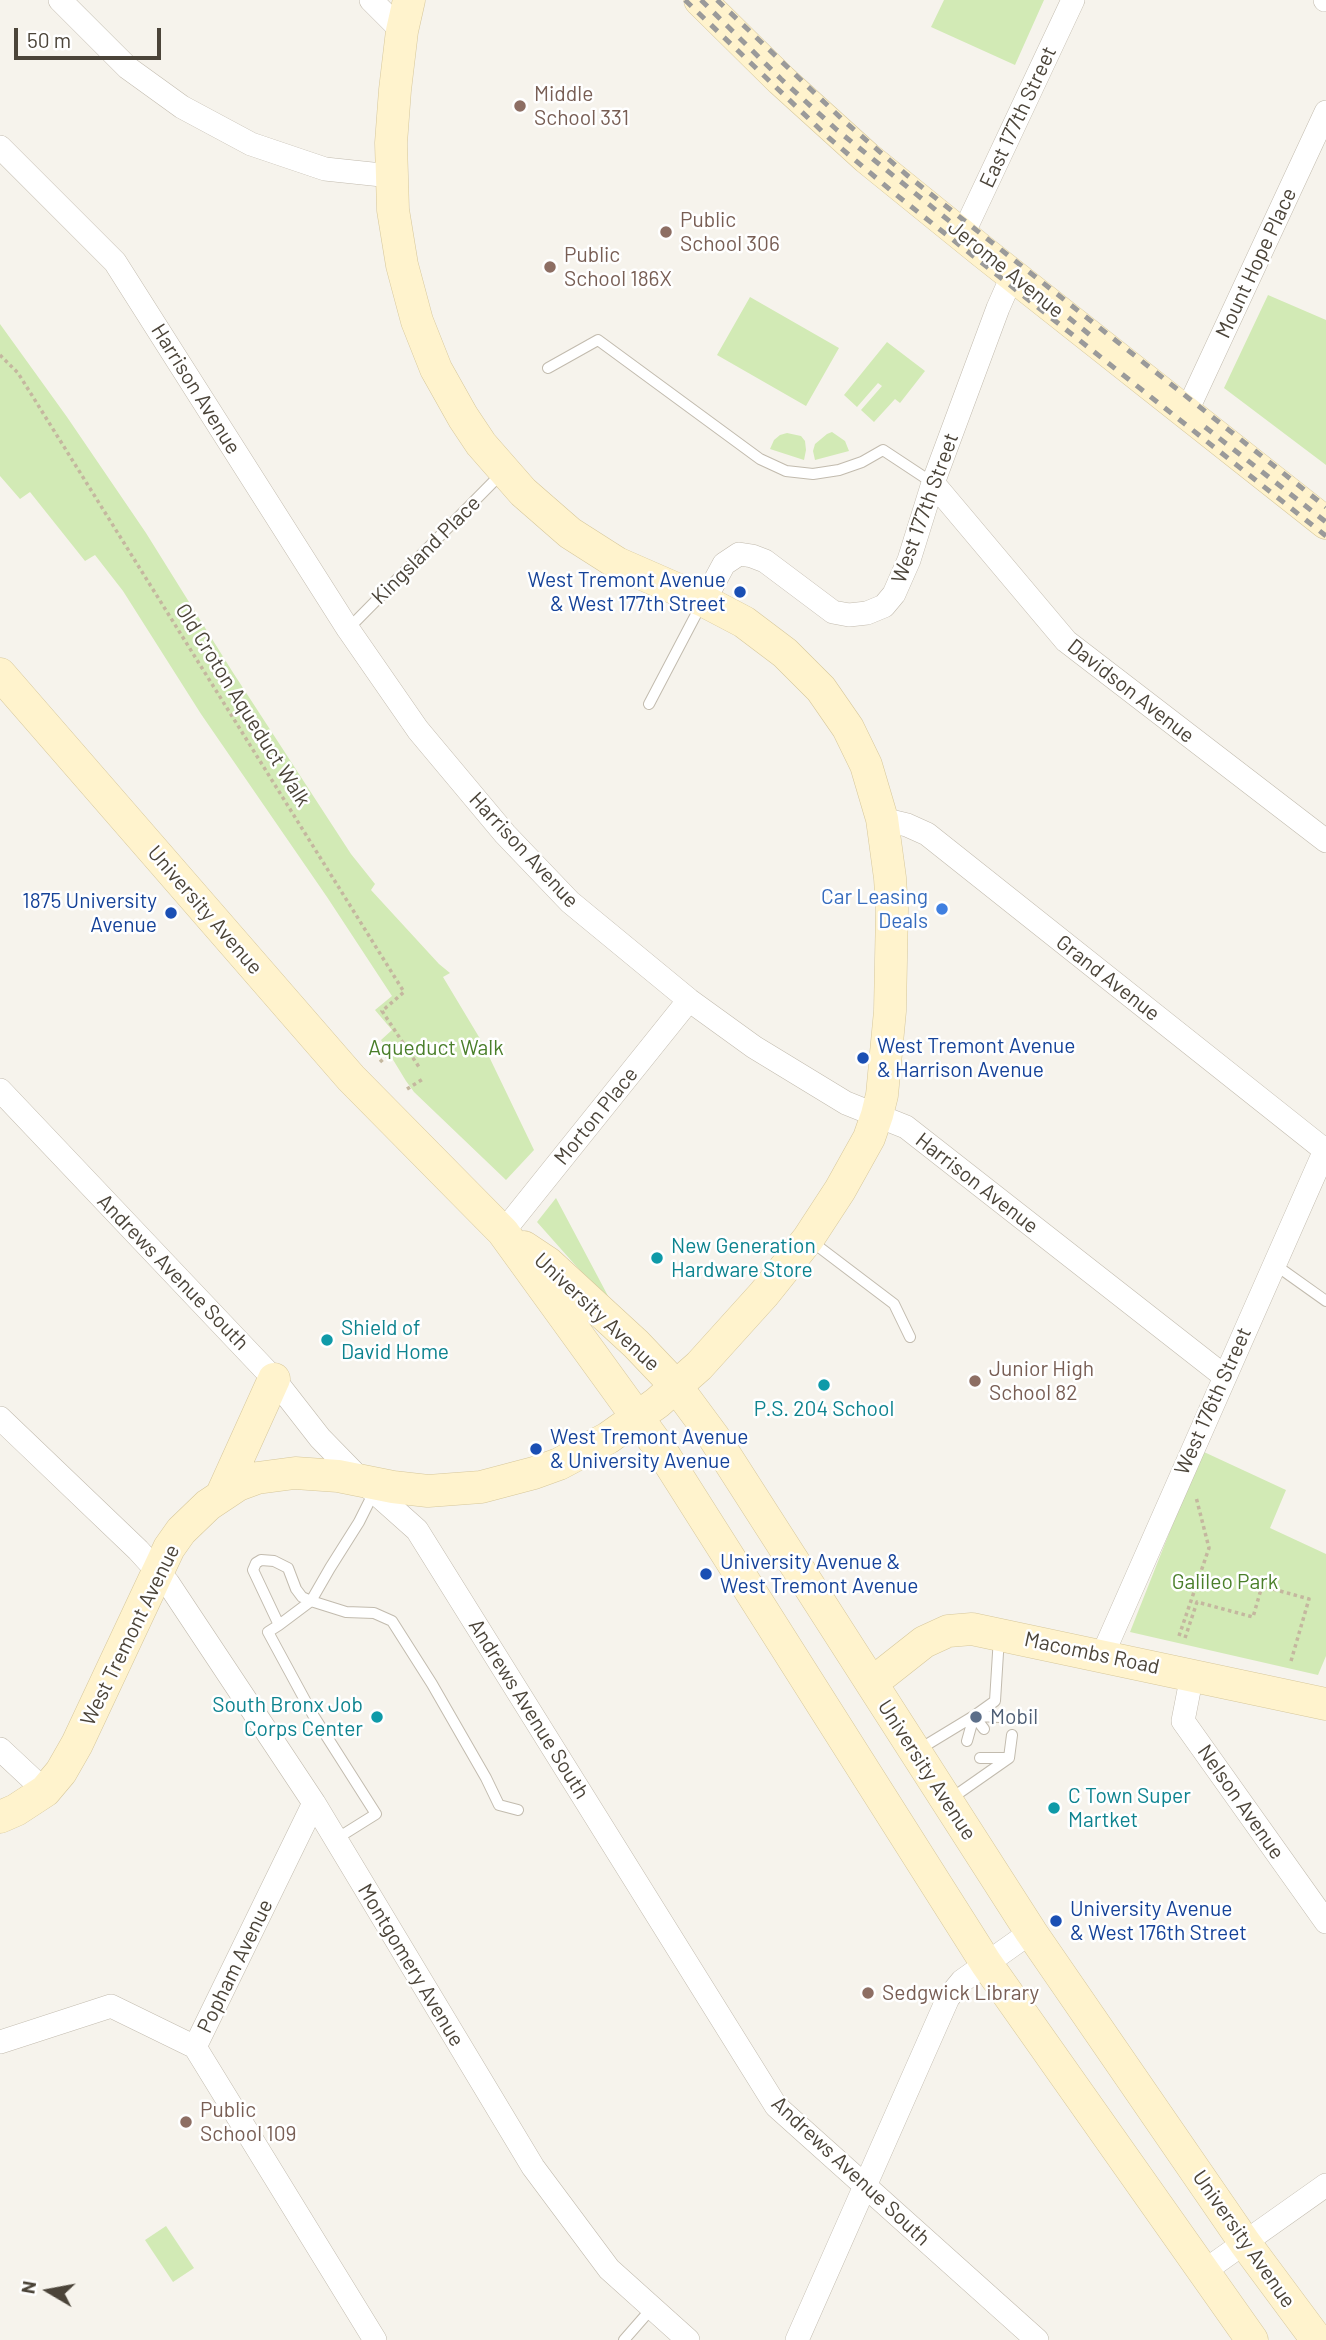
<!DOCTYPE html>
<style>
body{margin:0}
#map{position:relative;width:1326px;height:2340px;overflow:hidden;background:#f6f3ec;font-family:Barlow,sans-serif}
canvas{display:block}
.north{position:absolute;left:14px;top:2256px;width:70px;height:70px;-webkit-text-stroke:5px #fff;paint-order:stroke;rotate:280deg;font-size:19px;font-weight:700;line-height:28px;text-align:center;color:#4b4439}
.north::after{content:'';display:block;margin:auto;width:24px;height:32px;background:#4b4439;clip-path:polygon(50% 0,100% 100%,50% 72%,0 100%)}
.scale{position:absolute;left:14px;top:28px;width:147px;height:32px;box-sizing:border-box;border:4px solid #4b4439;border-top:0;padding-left:9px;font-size:21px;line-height:24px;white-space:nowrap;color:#4b4439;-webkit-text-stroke:5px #fff;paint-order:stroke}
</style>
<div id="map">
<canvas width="1326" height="2340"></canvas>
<div class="north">N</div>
<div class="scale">50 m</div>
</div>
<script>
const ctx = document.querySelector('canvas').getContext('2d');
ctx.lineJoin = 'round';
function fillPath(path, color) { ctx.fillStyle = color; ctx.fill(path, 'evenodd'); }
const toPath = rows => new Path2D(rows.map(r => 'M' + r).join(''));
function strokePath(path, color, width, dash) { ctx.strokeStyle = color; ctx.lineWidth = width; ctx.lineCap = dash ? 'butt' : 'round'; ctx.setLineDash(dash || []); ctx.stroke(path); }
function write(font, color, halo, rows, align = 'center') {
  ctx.font = font + ' Barlow,sans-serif'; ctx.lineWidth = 5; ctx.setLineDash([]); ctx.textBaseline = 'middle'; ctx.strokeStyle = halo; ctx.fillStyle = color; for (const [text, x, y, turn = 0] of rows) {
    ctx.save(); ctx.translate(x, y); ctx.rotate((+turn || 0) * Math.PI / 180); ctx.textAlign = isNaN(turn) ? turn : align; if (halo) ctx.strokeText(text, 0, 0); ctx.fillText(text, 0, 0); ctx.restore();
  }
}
fillPath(toPath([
 [944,0,1044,0,1015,65,931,27],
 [1268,295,1326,320,1326,465,1224,388],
 [750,297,839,348,806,406,717,355],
 [0,324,67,417,146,533,232,671,351,854,375,884,371,890,439,964,450,973,443,977,482,1042,534,1150,506,1180,414,1092,406,1081,381,1040,392,1030,375,1010,392,996,327,897,201,714,123,591,95,555,85,561,30,492,20,499,0,476],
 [887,342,925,371,900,403,895,399,874,422,861,410,882,386,878,383,857,407,844,395],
 [832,432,845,441,849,451,815,460,813,451,815,444,827,434],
 [787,433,801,436,805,441,806,450,804,460,770,449,774,440,780,435],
 [556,1198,616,1311,537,1222],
 [1204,1452,1286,1490,1270,1528,1326,1554,1326,1656,1318,1675,1130,1632,1191,1478],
 [166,2226,194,2268,173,2282,145,2240]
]), '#d2eab5');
const lane = toPath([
 [548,368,598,340,760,459,786,471,813,474,839,470,862,462,883,450,933,483],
 [348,629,502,473],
 [649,704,702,603],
 [811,1241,894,1304,910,1337],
 [1274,1264,1326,1301],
 [374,1492,359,1522,330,1568,311,1601,346,1612,374,1613,392,1621,432,1684,486,1778,499,1805,518,1810],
 [279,1625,253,1570,256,1563,261,1560,274,1561,288,1568,296,1589,302,1597,311,1601,279,1625,268,1632,313,1715,376,1814,336,1839],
 [984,1729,974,1716,1001,1717],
 [967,1741,974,1716],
 [918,1750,974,1716,995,1701,999,1637],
 [980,1758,1009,1758],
 [949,1800,1009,1758,1012,1735],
 [624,2340,652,2308]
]);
const street = toPath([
 [60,0,128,68,182,107,251,144,325,169,391,176],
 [371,0,402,31],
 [1325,0,1326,0],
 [0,147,115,262,348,629,418,730,505,834,570,902,689,1000,754,1047,846,1103,906,1127,1224,1376],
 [963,234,1073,0],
 [1186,413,1326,112],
 [933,483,1066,641,1326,841],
 [704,601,724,564,739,554,752,556,765,561,833,612,849,615,867,613,884,606,894,594,909,560,933,483,998,308,1013,274],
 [882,819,907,825,927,834,1326,1151],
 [0,1090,274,1379,320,1438,362,1481,417,1530,776,2106,1037,2340],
 [503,1232,689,1000],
 [0,1418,138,1550,168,1583,314,1803,533,2167,609,2269,688,2340],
 [1102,1656,1326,1148],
 [1192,1675,1183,1721,1326,1922],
 [0,1749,45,1791],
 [0,2042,111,2006,195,2047],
 [195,2047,375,2340],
 [195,2047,314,1803],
 [1203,2272,1326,2185],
 [797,2340,948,1998,962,1981,1031,1932]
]);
const secondary = toPath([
 [700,0,781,80,867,158,983,252,1326,523],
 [0,674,351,1078,503,1232,661,1450,986,1963,1252,2340],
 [524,1247,548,1263,636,1344,676,1386,713,1436,1031,1932,1245,2243,1317,2340],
 [222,1494,274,1379],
 [872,1683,924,1642,948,1631,972,1629,1326,1704],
 [0,1817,16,1810,45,1791,61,1772,77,1744,169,1548,181,1531,208,1505,238,1485,257,1478,295,1473,338,1476,393,1487,428,1491,481,1487,534,1473,559,1464,608,1438,657,1403,699,1366,764,1294,808,1239,840,1190,869,1138,877,1115,882,1095,890,1011,892,909,890,878,882,819,866,765,848,728,821,689,785,653,744,622,704,601,617,563,570,533,523,492,481,444,463,417,436,369,417,321,402,265,393,210,391,143,395,90,402,31,409,0]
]);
strokePath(lane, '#c2bbae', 12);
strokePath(street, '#c2bbae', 24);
strokePath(secondary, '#d6c79b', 33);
strokePath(toPath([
 [0,355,18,373,404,992,382,1011,419,1067],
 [380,1062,402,1042],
 [407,1089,423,1079],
 [1179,1636,1209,1548,1196,1497],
 [1185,1638,1197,1602,1253,1617,1262,1586,1309,1599,1291,1661]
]), '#c4b79f', 3.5, [3.5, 3.5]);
strokePath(lane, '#fff', 10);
strokePath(street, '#fff', 23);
strokePath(secondary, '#fff3cd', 32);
strokePath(toPath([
 [685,0,829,138,894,193,1326,536],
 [701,0,781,79,837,130,1095,339],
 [717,0,844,121,908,176,1326,507],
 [1205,427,1326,522]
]), '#9a9a9a', 5, [9, 9]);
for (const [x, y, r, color] of [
 [520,106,7,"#8d6e63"],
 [666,232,7,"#8d6e63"],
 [550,267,7,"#8d6e63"],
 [740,592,7,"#1a4fb4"],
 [942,909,7,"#3f7fe0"],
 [171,913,7,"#1a4fb4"],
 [863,1058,7,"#1a4fb4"],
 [657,1258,7,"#0f9aa8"],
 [327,1340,7,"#0f9aa8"],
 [975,1381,7,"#8d6e63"],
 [824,1385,7,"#0f9aa8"],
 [536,1449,7,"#1a4fb4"],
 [706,1574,7,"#1a4fb4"],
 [377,1717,7,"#0f9aa8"],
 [976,1717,7,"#5c6f8a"],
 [1054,1808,7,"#0f9aa8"],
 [1056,1921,7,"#1a4fb4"],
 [868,1993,7,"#8d6e63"],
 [186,2122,7,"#8d6e63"]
]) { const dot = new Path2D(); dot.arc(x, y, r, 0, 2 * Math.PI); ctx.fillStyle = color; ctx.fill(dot); strokePath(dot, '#fff', 2.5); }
write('21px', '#785e54', '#fff', [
 ["Middle",534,94],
 ["School 331",534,118],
 ["Public",680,220],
 ["School 306",680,244],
 ["Public",564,255],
 ["School 186X",564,279],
 ["Junior High",989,1369],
 ["School 82",989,1393],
 ["Sedgwick Library",882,1993],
 ["Public",200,2110],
 ["School 109",200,2134]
], 'left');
write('21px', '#4b4439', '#fff', [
 ["East 177th Street",1018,117,-65],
 ["Mount Hope Place",1256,263,-65],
 ["Jerome Avenue",1006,269,39],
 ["Harrison Avenue",196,389,58],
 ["West 177th Street",925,508,-70],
 ["Kingsland Place",426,550,-45],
 ["Davidson Avenue",1131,691,38],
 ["Old Croton Aqueduct Walk",243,705,58],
 ["Harrison Avenue",524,850,47],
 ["University Avenue",205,910,49],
 ["Grand Avenue",1108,978,38],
 ["Morton Place",596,1116,-51],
 ["Harrison Avenue",977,1183,38],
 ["Andrews Avenue South",173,1272,46],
 ["University Avenue",597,1312,43],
 ["West 176th Street",1213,1401,-66],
 ["West Tremont Avenue",130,1635,-64],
 ["Macombs Road",1092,1653,12],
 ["Andrews Avenue South",529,1709,58],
 ["University Avenue",927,1770,57],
 ["Nelson Avenue",1241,1802,55],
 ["Montgomery Avenue",411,1965,59],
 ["Popham Avenue",235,1966,-64],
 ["Andrews Avenue South",851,2171,43],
 ["University Avenue",1244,2239,55]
]);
write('21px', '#164399', '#fff', [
 ["West Tremont Avenue",726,580,"right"],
 ["& West 177th Street",726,604,"right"],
 ["1875 University",157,901,"right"],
 ["Avenue",157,925,"right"],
 ["West Tremont Avenue",877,1046],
 ["& Harrison Avenue",877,1070],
 ["West Tremont Avenue",550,1437],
 ["& University Avenue",550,1461],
 ["University Avenue &",720,1562],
 ["West Tremont Avenue",720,1586],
 ["University Avenue",1070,1909],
 ["& West 176th Street",1070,1933]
], 'left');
write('21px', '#366cbe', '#fff', [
 ["Car Leasing",928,897],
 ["Deals",928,921]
], 'right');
write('21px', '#4a7f2a', '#fff', [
 ["Aqueduct Walk",436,1048],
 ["Galileo Park",1225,1582]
]);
write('21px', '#0d838f', '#fff', [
 ["New Generation",671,1246],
 ["Hardware Store",671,1270],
 ["Shield of",341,1328],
 ["David Home",341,1352],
 ["P.S. 204 School",824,1409,"center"],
 ["South Bronx Job",363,1705,"right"],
 ["Corps Center",363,1729,"right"],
 ["C Town Super",1068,1796],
 ["Martket",1068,1820]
], 'left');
write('21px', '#4e5e75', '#fff', [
 ["Mobil",990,1717]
], 'left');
</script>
